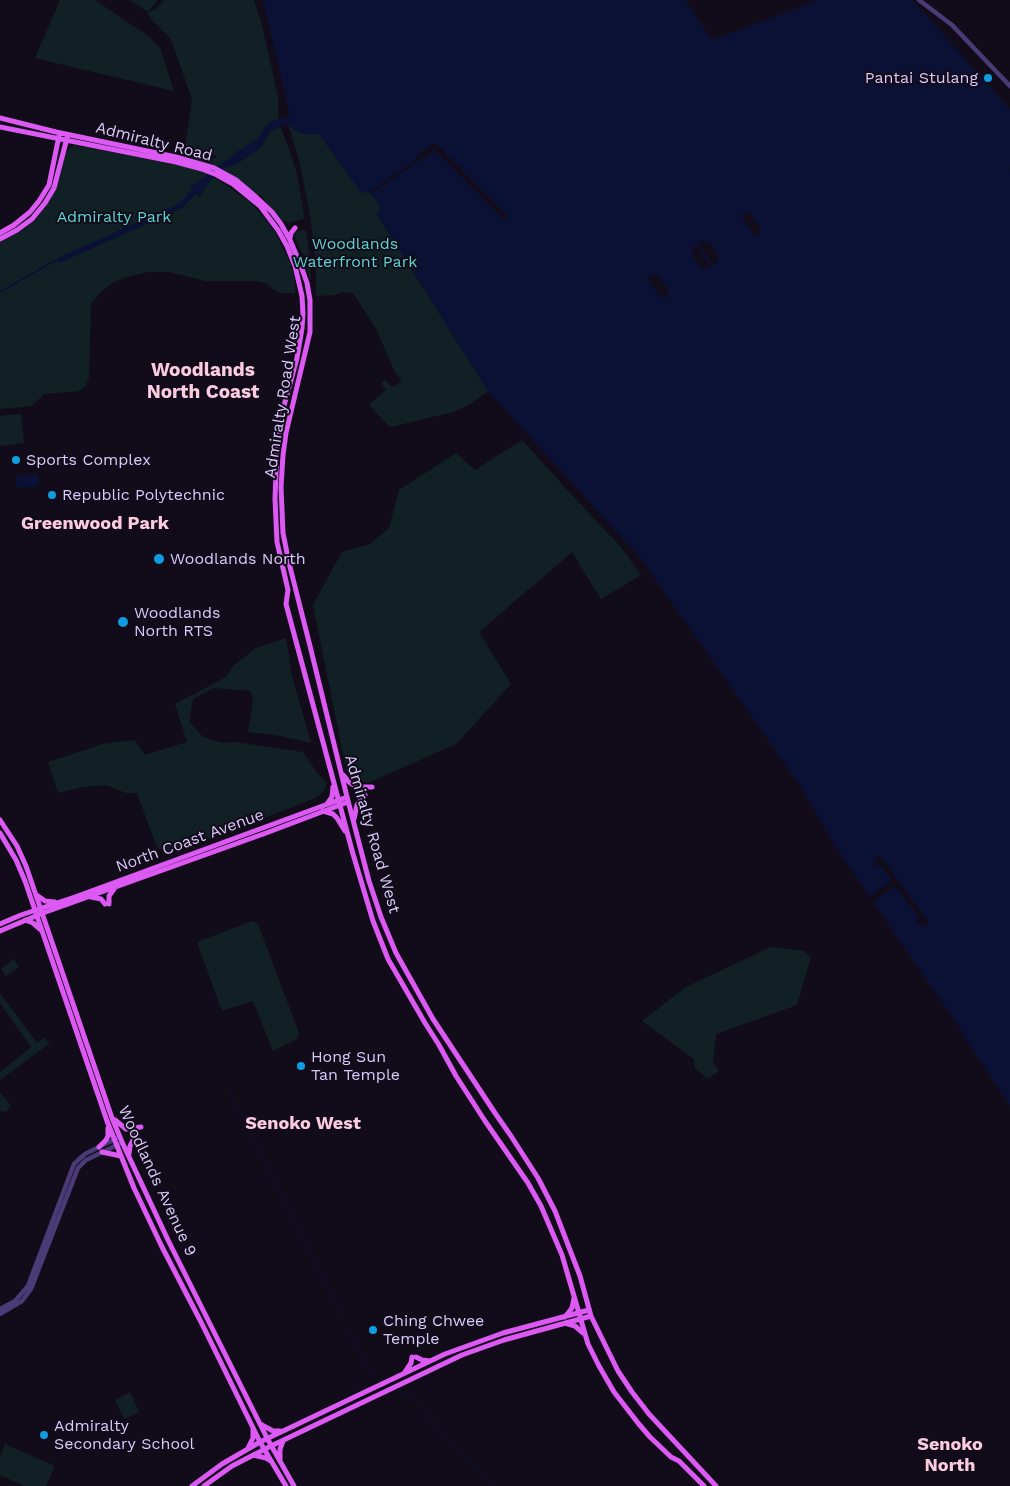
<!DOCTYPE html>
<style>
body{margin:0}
canvas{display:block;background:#120c1a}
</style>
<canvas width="1010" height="1486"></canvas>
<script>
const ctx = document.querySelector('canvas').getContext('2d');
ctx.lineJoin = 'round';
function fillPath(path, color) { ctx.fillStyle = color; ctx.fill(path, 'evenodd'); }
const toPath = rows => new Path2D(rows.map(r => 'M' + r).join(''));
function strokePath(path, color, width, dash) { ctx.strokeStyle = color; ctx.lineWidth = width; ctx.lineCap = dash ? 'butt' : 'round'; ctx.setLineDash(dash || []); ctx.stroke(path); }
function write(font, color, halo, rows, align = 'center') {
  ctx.font = font + ' "Work Sans",sans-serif'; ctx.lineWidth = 4; ctx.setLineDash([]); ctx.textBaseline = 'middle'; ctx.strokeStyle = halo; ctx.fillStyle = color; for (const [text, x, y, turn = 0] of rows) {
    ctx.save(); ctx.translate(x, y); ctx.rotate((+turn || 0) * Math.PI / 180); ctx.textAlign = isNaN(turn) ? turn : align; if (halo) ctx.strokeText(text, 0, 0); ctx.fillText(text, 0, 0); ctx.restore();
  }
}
fillPath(toPath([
 [60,0,95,0,148,36,160,48,174,91,35,58],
 [130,0,158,0,148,12],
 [164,0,254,0,262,25,278,97,278,119,273,120,257,139,234,154,256,150,261,147,269,133,280,126,289,149,297,174,304,215,303,219,287,223,285,220,282,222,264,200,264,198,262,196,259,195,237,179,214,166,183,156,180,154,182,153,214,159,217,156,185,148,192,99,171,39,150,18,148,13,157,8],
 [288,124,289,124,294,130,303,134,319,134,362,193,368,190,382,208,376,213,488,391,470,404,454,412,390,427,369,405,386,390,381,383,385,380,392,387,402,382,394,370,376,329,353,293,341,292,335,295,316,296,316,265,310,215,299,160],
 [74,145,190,167,208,173,207,176,217,179,232,189,252,204,274,230,291,265,295,282,295,293,280,293,274,290,269,285,259,281,206,281,169,272,147,272,130,276,114,282,103,290,91,303,89,378,85,387,78,391,44,394,32,406,0,409,0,242,20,232,33,222,41,212,56,189,65,153],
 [303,230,306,231,309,251,311,280,310,280,303,255,293,233],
 [21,414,24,443,0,446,0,416],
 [522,440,570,493,620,546,641,575,601,599,572,552,479,632,511,684,456,744,368,783,355,780,347,774,313,605,342,552,370,544,389,528,399,490,456,453,475,470],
 [286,638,292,676,311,743,276,735,248,732,253,703,251,691,214,688,193,699,189,722,203,737,222,743,234,742,303,752,318,774,326,782,326,787,322,793,317,797,293,807,166,855,156,845,137,793,126,793,106,785,83,787,58,793,48,762,103,744,135,740,145,755,187,742,175,704,226,677,234,665,256,648],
 [253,921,258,924,299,1033,297,1039,273,1051,253,1001,222,1011,197,942],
 [771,947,804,951,811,957,797,1005,716,1034,713,1063,719,1071,707,1079,695,1068,694,1059,642,1021,686,987],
 [14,959,19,967,6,976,1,969],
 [0,993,37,1043,44,1038,49,1044,0,1080,0,1072,31,1047,0,1003],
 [0,1092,11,1106,6,1112,0,1111],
 [130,1392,139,1412,124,1419,115,1400],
 [5,1444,55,1466,46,1486,25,1486,0,1475,0,1457]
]), '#102024');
fillPath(toPath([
 [263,0,685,0,712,40,819,0,912,0,1010,109,1010,169,1009,170,1010,172,1010,1106,967,1041,963,1033,835,846,802,788,639,556,488,391,376,213,381,208,368,191,362,194,319,134,303,134,297,132,294,130,289,124,276,128,269,133,261,147,245,159,233,166,225,167,211,179,199,197,190,187,206,176,234,154,257,139,266,125,278,119,288,117,289,115,289,110],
 [746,211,751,214,760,227,760,233,757,235,752,233,743,219,743,214],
 [702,241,709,242,718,256,717,263,713,265,698,244],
 [696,245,711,267,708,269,700,267,692,254,693,246],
 [653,274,659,276,668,290,668,296,664,298,659,296,650,282,649,276],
 [64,257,65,260,51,264,0,293,0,291,50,262],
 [38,474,39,486,16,488,15,476]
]), '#0b1134');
fillPath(toPath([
 [435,143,441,149,442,148,444,150,443,151,450,158,452,157,453,159,452,160,459,167,460,166,462,168,461,169,468,176,469,175,471,177,470,178,508,216,504,220,435,150,371,194,371,193,370,192,418,158,416,156],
 [880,855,929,923,924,927,922,924,918,925,916,922,919,918,897,888,893,887,873,902,869,897,890,882,891,879,881,866,876,867,874,864,876,863,875,859]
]), '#120c1a');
strokePath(toPath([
 [230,1091,293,1219],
 [298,1228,343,1317],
 [348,1328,373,1378],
 [398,1390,410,1396,492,1486]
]), '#0b1134', 1);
strokePath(toPath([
 [60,260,180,206,199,187]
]), '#0b1134', 5.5);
strokePath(toPath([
 [919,0,952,25,1010,86],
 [0,1309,15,1301,28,1286,74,1164,85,1154,117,1138],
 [0,1314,22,1301,31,1289,78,1168,86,1160,119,1144]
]), '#4a3a76', 4.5);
strokePath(toPath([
 [0,118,56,132,176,157,214,168,236,180,256,197,272,212,281,224,290,240,301,266,307,283,310,300,310,332,286,433,283,455,281,487,283,533,289,563,310,646,347,797,369,881,381,917,396,953,433,1019,495,1113,511,1136,538,1178,555,1211,580,1276,591,1316,618,1371,632,1392,649,1414,716,1486],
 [0,127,176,162,202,169,217,175,233,184,260,206,278,230,287,246,295,266,302,296,303,314,302,328,297,358,282,413,277,446,275,499,277,542,288,590,286,604,353,854,373,921,388,959,425,1023,439,1045,456,1076,485,1121,528,1183,541,1206,562,1255,588,1344,599,1366,614,1392,638,1423,650,1437,671,1457,679,1461,704,1486],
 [0,233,14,225,30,212,39,201,49,185,59,136],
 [290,238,291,233,295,228],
 [0,239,17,230,32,219,45,203,54,188,67,138],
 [343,775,349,782,356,787,372,787],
 [327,804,332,797,333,787],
 [323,811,333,814,337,818,345,831],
 [354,819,357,805,365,795],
 [0,820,17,846,26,866,112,1118,122,1142,168,1240,267,1438,294,1486],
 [0,833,16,860,25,881,107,1121,134,1188,162,1247,201,1322,260,1442,286,1486],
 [38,896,45,901,55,902],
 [91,897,101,899,105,904],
 [109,904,109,896,114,889],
 [25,920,33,923,41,930],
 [0,924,21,915,75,897,347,797],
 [0,931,43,913,266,833,348,802],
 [115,1120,126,1129,141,1127],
 [99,1147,106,1140,108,1136,108,1128],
 [102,1152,121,1156],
 [129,1154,130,1146,135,1136],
 [565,1317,572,1308,574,1298],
 [565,1323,575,1326,583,1333],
 [416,1357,422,1360,430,1361],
 [405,1372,411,1363,412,1357],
 [260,1424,273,1431,280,1431],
 [248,1448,253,1438,253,1430],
 [253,1455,266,1458,271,1461],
 [280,1459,280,1449,283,1441],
 [192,1486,222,1464,260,1442,445,1354,503,1333,589,1310],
 [204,1486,232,1466,271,1446,462,1355,504,1340,591,1316]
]), '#dc59f3', 5);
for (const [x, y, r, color] of [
 [988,78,5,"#109ce0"],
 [16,460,5,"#109ce0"],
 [52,495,5,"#109ce0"],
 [159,559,6,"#109ce0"],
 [123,622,6,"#109ce0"],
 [301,1066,5,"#109ce0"],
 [373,1330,5,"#109ce0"],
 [44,1435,5,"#109ce0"]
]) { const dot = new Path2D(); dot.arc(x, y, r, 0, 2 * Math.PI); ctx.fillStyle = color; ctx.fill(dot); strokePath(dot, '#120c1a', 2); }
write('16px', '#dac9fb', '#120c1a', [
 ["Pantai Stulang",978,78,"right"],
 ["Sports Complex",26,460],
 ["Republic Polytechnic",62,495],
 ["Woodlands North",170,559],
 ["Woodlands",134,613],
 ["North RTS",134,631],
 ["Hong Sun",311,1057],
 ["Tan Temple",311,1075],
 ["Ching Chwee",383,1321],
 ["Temple",383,1339],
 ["Admiralty",54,1426],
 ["Secondary School",54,1444]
], 'left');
write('16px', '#dac9fb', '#120c1a', [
 ["Admiralty Road",154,142,14],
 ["Admiralty Road West",283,397,-81],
 ["Admiralty Road West",372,834,74],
 ["North Coast Avenue",190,841,-20],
 ["Woodlands Avenue 9",157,1181,65]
]);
write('16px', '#5cd4d1', '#120c1a', [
 ["Admiralty Park",114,217],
 ["Woodlands",355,244],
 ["Waterfront Park",355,262]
]);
write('bold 18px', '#fbcbdf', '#120c1a', [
 ["Greenwood Park",95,524],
 ["Senoko West",303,1124],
 ["Senoko",950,1445],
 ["North",950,1466]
]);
write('bold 19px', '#fbcbdf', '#120c1a', [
 ["Woodlands",203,370],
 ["North Coast",203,392]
]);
</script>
